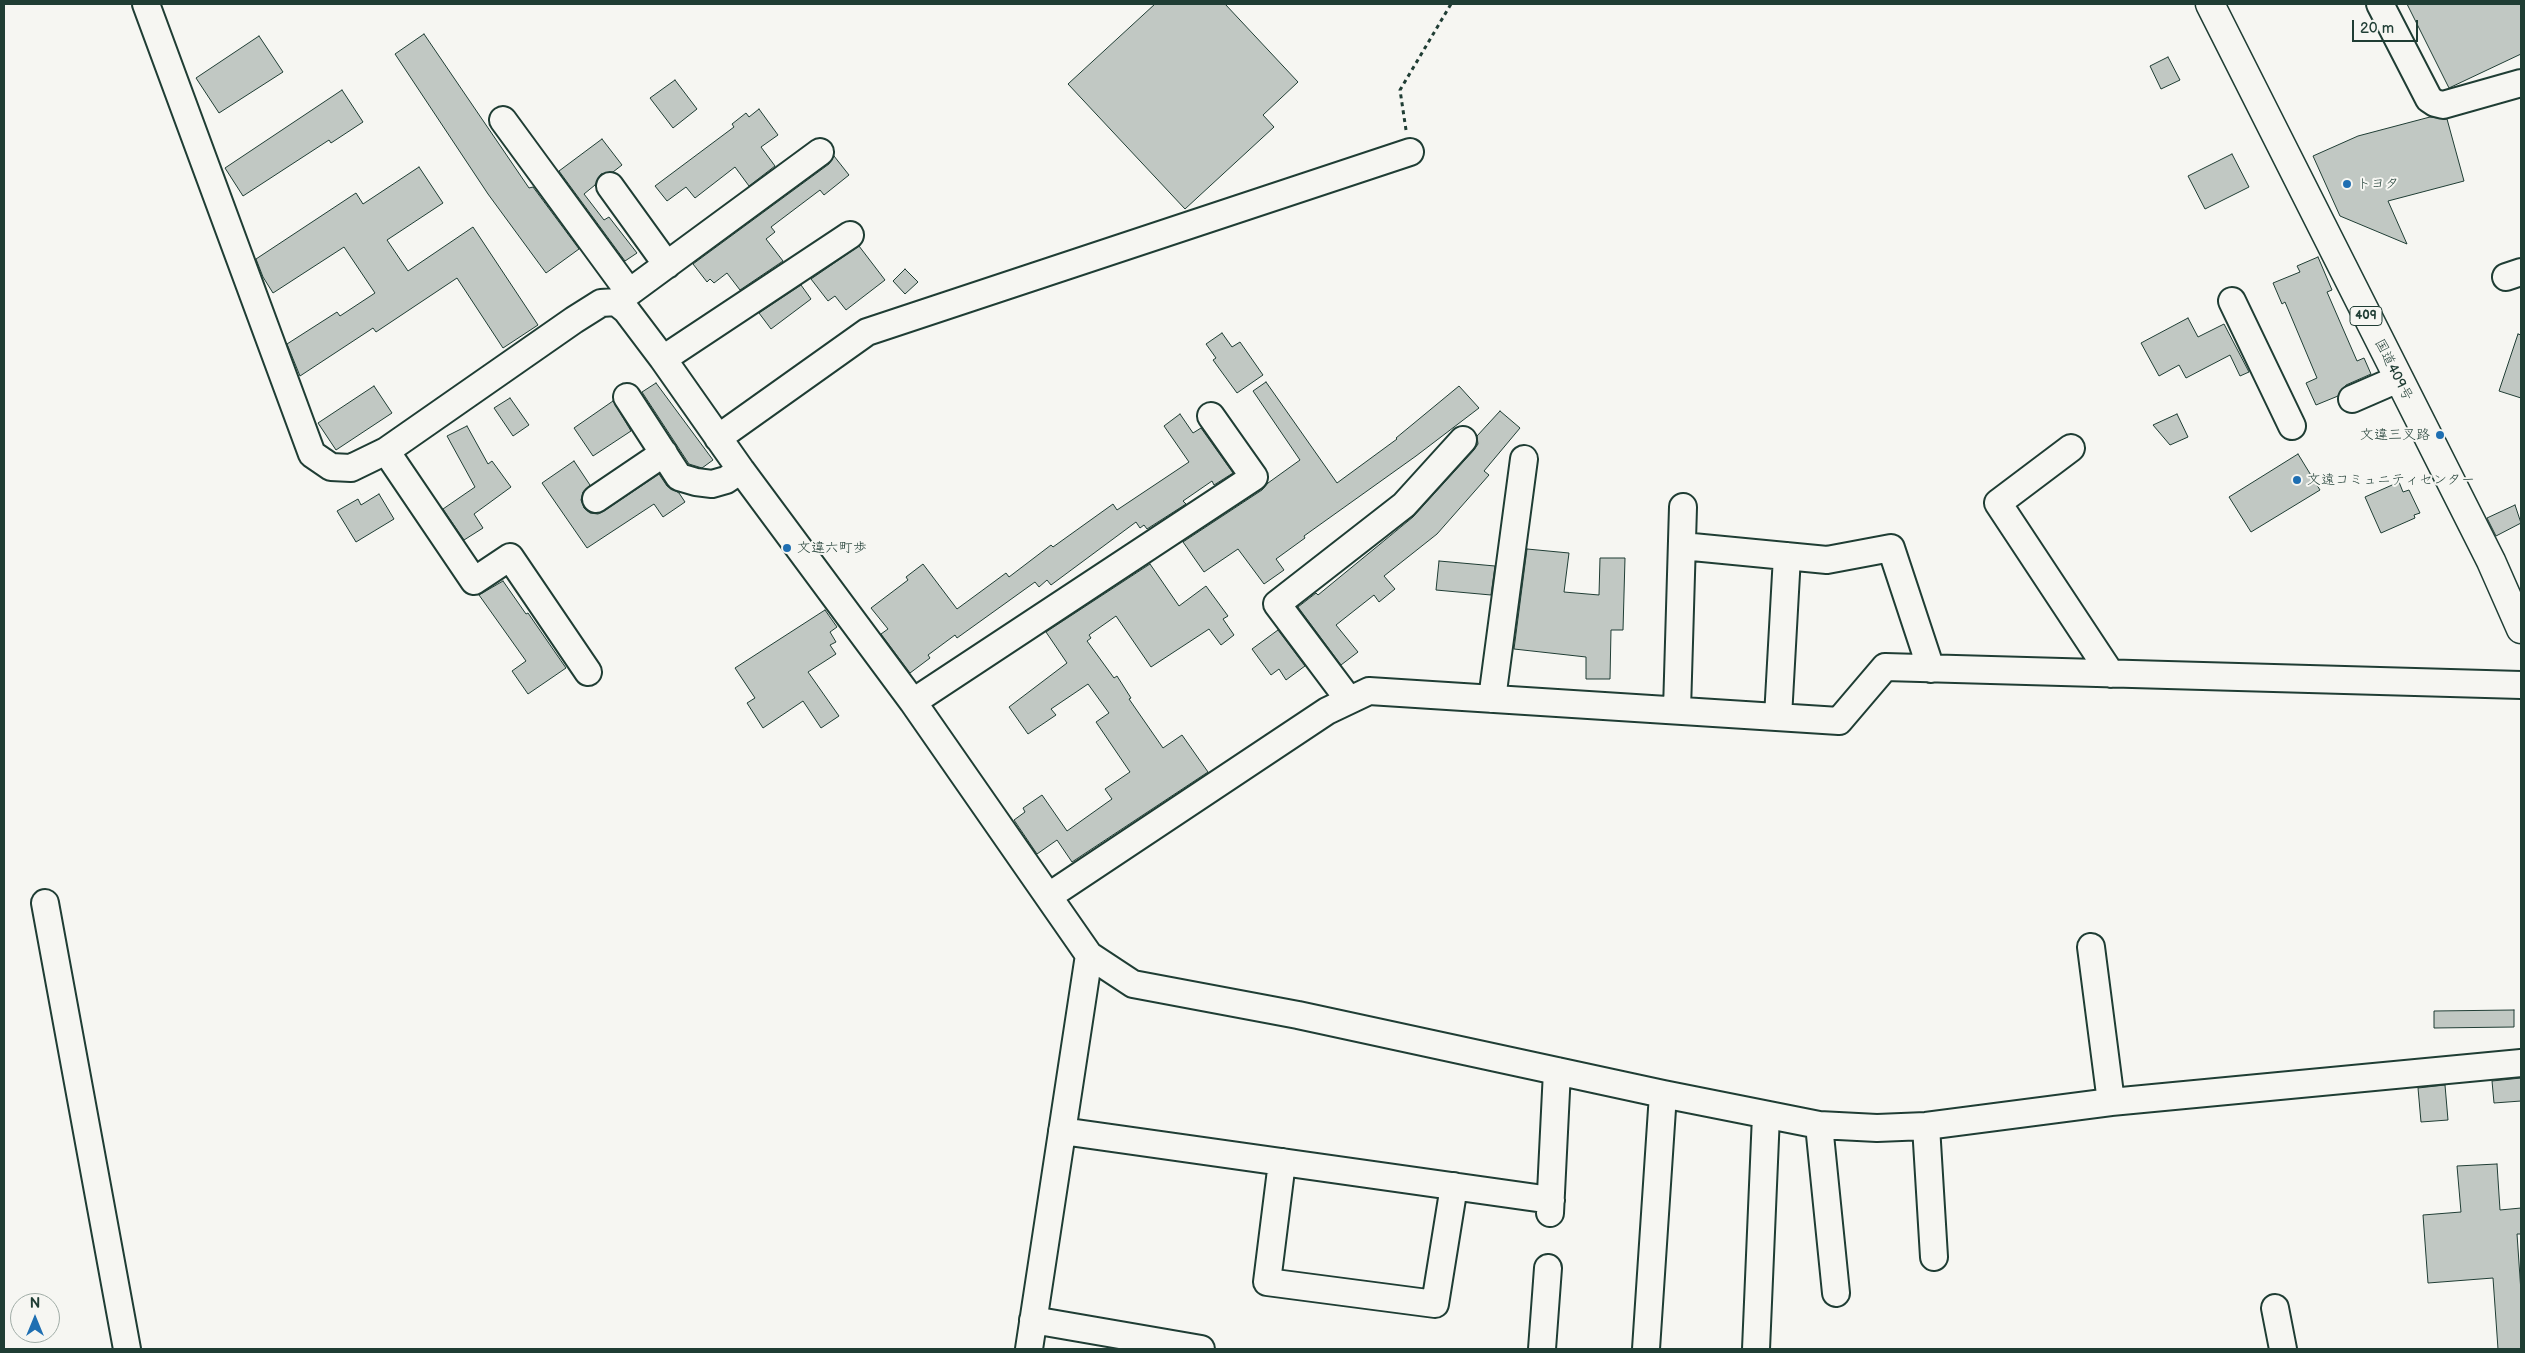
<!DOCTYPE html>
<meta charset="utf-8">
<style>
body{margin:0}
#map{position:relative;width:2525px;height:1353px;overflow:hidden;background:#f6f6f2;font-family:"Balsamiq Sans",sans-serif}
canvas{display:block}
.frame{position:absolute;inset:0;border:5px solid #1f3d34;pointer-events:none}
.north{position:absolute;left:10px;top:1293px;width:50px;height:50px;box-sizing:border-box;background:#f6f6f2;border:1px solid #a0aca6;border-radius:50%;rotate:0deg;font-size:14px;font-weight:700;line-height:20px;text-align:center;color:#1f3d34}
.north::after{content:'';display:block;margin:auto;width:18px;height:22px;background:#1f6fb2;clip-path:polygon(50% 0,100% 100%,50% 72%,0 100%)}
.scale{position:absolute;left:2352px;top:20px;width:66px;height:22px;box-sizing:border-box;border:2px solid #1f3d34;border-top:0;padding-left:6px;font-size:15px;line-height:18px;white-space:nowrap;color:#1f3d34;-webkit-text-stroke:4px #f6f6f2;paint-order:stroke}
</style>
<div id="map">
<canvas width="2525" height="1353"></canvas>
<div class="frame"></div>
<div class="north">N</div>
<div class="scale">20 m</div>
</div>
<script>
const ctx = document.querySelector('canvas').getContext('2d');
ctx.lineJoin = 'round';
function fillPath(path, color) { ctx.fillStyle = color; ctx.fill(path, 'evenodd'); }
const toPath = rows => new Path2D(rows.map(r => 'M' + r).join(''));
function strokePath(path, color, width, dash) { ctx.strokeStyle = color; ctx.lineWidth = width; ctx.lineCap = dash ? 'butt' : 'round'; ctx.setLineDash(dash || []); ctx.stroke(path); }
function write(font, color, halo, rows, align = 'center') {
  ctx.font = font + ' "Balsamiq Sans","Klee One",sans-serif'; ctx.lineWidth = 4; ctx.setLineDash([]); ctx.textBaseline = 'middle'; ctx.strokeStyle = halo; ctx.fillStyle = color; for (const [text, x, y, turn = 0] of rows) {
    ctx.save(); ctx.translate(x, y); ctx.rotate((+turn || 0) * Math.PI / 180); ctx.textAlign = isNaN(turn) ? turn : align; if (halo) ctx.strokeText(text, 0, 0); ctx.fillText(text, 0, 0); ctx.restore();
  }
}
const building = toPath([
 [1155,4,1225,4,1298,82,1263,115,1274,127,1185,209,1068,84,1155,4],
 [2407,4,2521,4,2521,54,2449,88,2407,4],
 [424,34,529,188,533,187,579,249,546,273,488,194,395,54,424,34],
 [259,36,283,72,219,113,196,78,259,36],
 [2168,57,2180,80,2161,89,2150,66,2168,57],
 [675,80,697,109,673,128,650,98,675,80],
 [342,90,363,122,331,143,329,140,243,196,225,168,342,90],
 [759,109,778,135,761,147,775,166,749,186,735,167,695,198,686,187,667,201,655,186,734,127,732,124,746,113,749,117,759,109],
 [2430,117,2447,119,2464,181,2388,201,2407,244,2340,216,2313,156,2358,136,2430,117],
 [602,139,622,165,613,172,601,174,595,185,584,194,604,220,609,217,637,253,625,261,559,171,602,139],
 [2232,154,2249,187,2205,209,2188,176,2232,154],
 [834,156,849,175,824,195,820,190,771,227,775,232,766,239,783,261,740,290,727,273,714,283,710,279,707,282,693,264,829,164,834,156],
 [419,167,443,203,387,240,408,271,473,227,538,325,503,348,457,278,376,332,373,328,300,376,287,344,337,312,340,316,375,293,344,247,273,293,263,277,256,259,356,193,363,204,419,167],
 [859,246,885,280,846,310,835,296,828,301,811,279,859,246],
 [2318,257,2332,290,2327,292,2357,361,2364,358,2371,374,2346,385,2338,396,2316,405,2306,383,2317,378,2285,302,2282,304,2273,283,2300,272,2297,266,2318,257],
 [905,269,918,282,905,294,893,281,905,269],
 [801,285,811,299,771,329,759,313,801,285],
 [2188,318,2198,337,2224,324,2249,372,2240,376,2230,355,2186,378,2179,365,2159,376,2141,343,2188,318],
 [1222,333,1232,347,1240,342,1263,375,1237,393,1213,360,1216,358,1206,344,1222,333],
 [2518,334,2521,335,2521,398,2499,391,2518,334],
 [1266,382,1337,483,1397,439,1396,438,1459,386,1479,408,1416,456,1304,536,1305,538,1276,559,1284,570,1264,584,1238,549,1204,572,1183,542,1262,490,1268,483,1300,460,1253,391,1266,382],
 [656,383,713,460,702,468,689,464,642,392,656,383],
 [374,386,392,413,336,450,318,423,374,386],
 [510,398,529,425,513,436,494,408,510,398],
 [613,401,631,431,593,456,574,428,613,401],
 [1500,411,1520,428,1484,471,1489,475,1437,534,1384,576,1395,589,1379,602,1374,595,1336,625,1358,652,1341,665,1298,607,1316,593,1318,595,1413,517,1474,450,1478,444,1477,436,1500,411],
 [1180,414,1193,433,1201,428,1233,473,1214,485,1212,481,1183,501,1186,504,1147,529,1144,525,1140,528,1136,522,1051,585,1047,580,1039,587,1035,582,957,638,955,635,928,655,930,658,910,673,881,634,888,629,871,608,908,580,906,577,923,564,957,609,1006,573,1009,577,1051,545,1053,547,1113,504,1117,510,1189,462,1164,426,1180,414],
 [2177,414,2188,437,2170,445,2153,425,2177,414],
 [467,426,488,464,492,461,511,487,474,514,483,528,464,540,443,509,475,487,447,436,467,426],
 [2298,454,2320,490,2251,532,2229,497,2298,454],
 [574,461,590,485,583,492,581,500,584,508,590,513,598,514,604,511,659,474,667,486,679,493,685,502,663,517,654,504,587,548,542,483,574,461],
 [2399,482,2403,492,2409,490,2420,513,2414,515,2415,518,2381,533,2365,497,2399,482],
 [379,494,394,519,356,542,337,511,358,499,361,505,379,494],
 [2515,505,2521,523,2496,536,2487,518,2515,505],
 [1527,549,1569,553,1564,592,1599,595,1600,558,1625,558,1623,630,1611,630,1610,679,1586,679,1586,657,1514,649,1527,549],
 [1439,561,1495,566,1491,595,1436,590,1439,561],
 [1150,564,1179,606,1206,586,1228,616,1223,619,1234,635,1221,645,1209,629,1151,667,1116,616,1089,635,1091,638,1087,641,1114,678,1117,676,1131,698,1129,699,1163,748,1182,735,1208,772,1072,862,1057,840,1037,854,1014,820,1025,812,1023,808,1042,795,1067,831,1112,799,1105,789,1130,772,1096,722,1109,713,1088,684,1051,709,1056,715,1028,734,1009,707,1067,663,1046,632,1150,564],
 [503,581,526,614,528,613,566,668,528,694,512,671,526,661,479,595,503,581],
 [825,610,837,627,830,632,836,642,830,645,836,654,808,672,839,716,821,728,803,701,763,728,747,703,755,698,735,668,825,610],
 [1278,630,1305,666,1286,680,1279,669,1271,675,1252,649,1278,630],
 [2514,1010,2514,1027,2434,1028,2434,1011,2514,1010],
 [2521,1078,2521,1101,2494,1103,2492,1081,2521,1078],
 [2445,1085,2448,1120,2421,1122,2418,1088,2445,1085],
 [2497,1164,2500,1210,2521,1208,2521,1234,2517,1234,2521,1292,2521,1349,2498,1349,2493,1278,2428,1283,2423,1215,2461,1212,2457,1166,2497,1164]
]);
fillPath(building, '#c1c8c3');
strokePath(building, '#1f3d34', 1);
const minor = toPath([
 [146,4,312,454,331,467,351,468,386,451,574,320,601,303,616,302,820,152],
 [2380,4,2429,99,2435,103,2443,105,2521,83],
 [503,120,629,292],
 [610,186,667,265],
 [2506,277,2521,272],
 [2232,301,2292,426],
 [616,302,626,310,663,359,741,470,913,702,1089,955,1029,1349],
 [663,359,850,235],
 [627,397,679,477,696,482,712,484,726,480,741,470],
 [2352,399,2398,379],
 [718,438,867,332,1410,152],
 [2071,448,1998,503,2111,674],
 [386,451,474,581,510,557,588,672],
 [596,499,664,453],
 [1682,546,1827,560,1891,548,1931,669],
 [1492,699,1524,459],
 [1349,700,1277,604,1404,505,1463,440],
 [913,702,1254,477,1211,416],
 [1677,710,1683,507],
 [1778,717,1787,556],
 [1049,896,1327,711,1369,691,1839,721,1885,667,2521,685],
 [45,903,127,1349],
 [2091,947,2111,1102],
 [1089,955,1133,984,1298,1015,1663,1094,1819,1125,1877,1128,1926,1126,2111,1102,2521,1063],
 [1819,1125,1836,1293],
 [1926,1126,1934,1257],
 [1062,1131,1551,1200],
 [1282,1162,1267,1282,1435,1304,1454,1186],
 [1550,1213,1557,1071],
 [2275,1308,2283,1349],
 [1033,1320,1201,1349],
 [1542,1349,1548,1268],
 [1646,1349,1663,1094],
 [1756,1349,1766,1115]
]);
const highway = toPath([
 [2210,4,2491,561,2521,629]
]);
strokePath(minor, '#1f3d34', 30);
strokePath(highway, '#1f3d34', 31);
strokePath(toPath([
 [1406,130,1400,90,1451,4]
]), '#1f3d34', 3, [4, 4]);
strokePath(minor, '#f6f6f2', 26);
strokePath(highway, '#f6f6f2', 28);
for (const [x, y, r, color] of [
 [2347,184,5,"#1f6fb2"],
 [2440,435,5,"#1f6fb2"],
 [2297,480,5,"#1f6fb2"],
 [787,548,5,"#1f6fb2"]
]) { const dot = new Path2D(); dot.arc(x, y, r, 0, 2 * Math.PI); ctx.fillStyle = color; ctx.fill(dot); strokePath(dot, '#f6f6f2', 2); }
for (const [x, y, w] of [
 [2366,316,32]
]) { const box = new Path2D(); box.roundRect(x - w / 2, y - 9.5, w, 19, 4); ctx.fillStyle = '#f6f6f2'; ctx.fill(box); strokePath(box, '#1f3d34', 1); }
write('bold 12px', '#1f3d34', null, [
 ["409",2366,316]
]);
write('14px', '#1f3d34', '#f6f6f2', [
 ["トヨタ",2357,184],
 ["文違三叉路",2430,435,"right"],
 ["文遠コミュニティセンター",2307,480],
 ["文違六町歩",797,548]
], 'left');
write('14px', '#1f3d34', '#f6f6f2', [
 ["国道409号",2393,370,63]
]);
</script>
